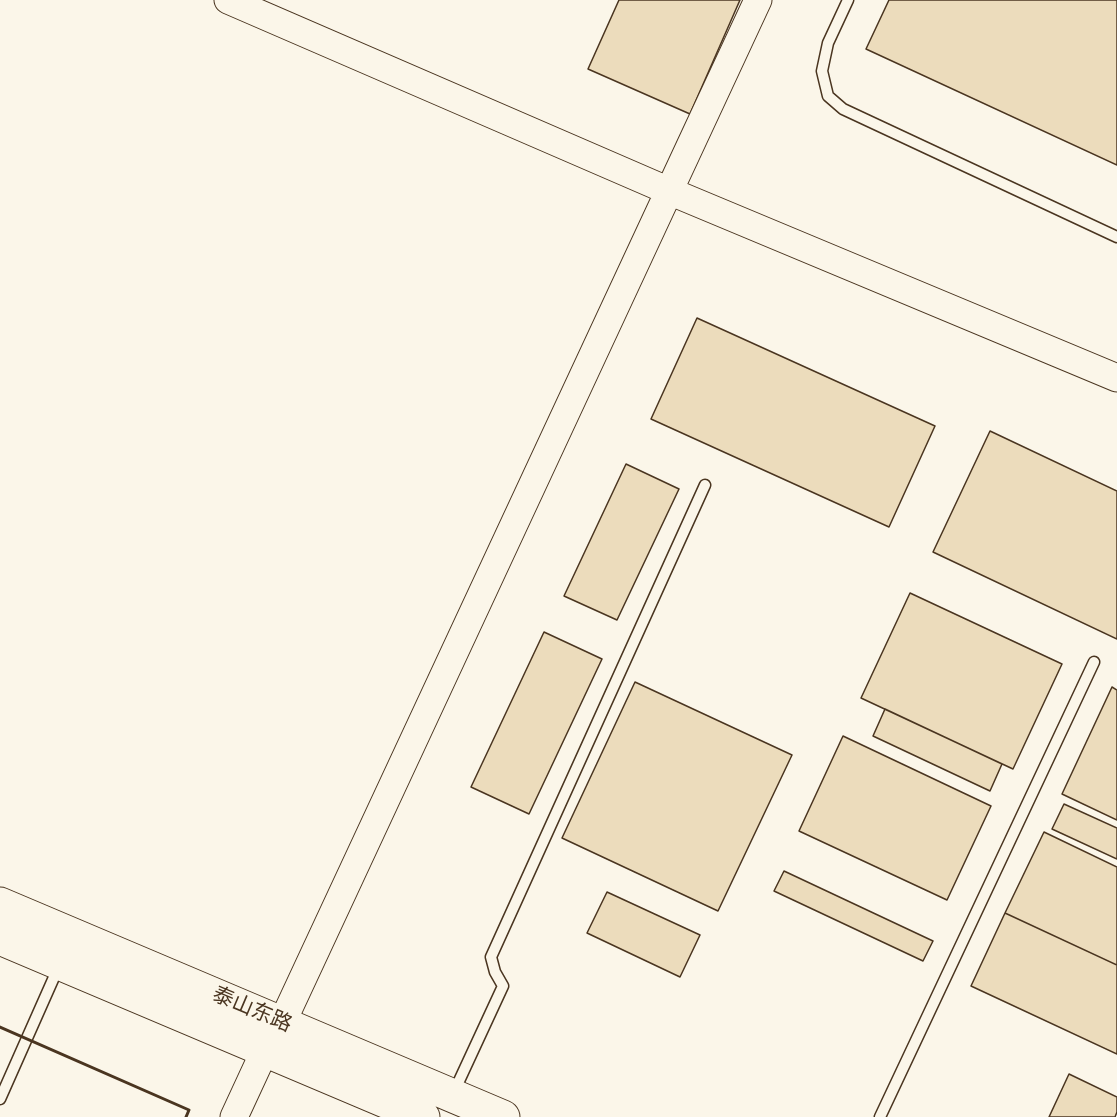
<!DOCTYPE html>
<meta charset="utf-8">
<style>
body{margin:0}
canvas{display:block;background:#fbf6e9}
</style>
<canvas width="1117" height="1117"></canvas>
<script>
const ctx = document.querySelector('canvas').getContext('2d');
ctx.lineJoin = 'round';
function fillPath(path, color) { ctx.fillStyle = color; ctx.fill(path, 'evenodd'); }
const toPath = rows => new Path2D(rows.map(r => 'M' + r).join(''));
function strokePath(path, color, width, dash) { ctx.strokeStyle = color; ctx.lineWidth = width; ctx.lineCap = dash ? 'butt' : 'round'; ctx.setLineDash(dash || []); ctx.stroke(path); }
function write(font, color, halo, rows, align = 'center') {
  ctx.font = font + ' Arial,"Noto Sans SC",sans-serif'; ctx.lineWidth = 4.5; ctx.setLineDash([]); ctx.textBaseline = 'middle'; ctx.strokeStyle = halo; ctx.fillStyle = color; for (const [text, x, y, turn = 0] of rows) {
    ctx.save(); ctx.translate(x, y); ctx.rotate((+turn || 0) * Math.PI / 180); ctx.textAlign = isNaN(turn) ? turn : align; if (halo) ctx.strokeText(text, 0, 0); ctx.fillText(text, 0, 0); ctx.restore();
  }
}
const building = toPath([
 [619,0,740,0,690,114,588,69,619,0],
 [889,0,1117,0,1117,165,866,49,889,0],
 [697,318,935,426,889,527,651,419,697,318],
 [990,431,1117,491,1117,639,933,552,990,431],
 [626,464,679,489,617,620,564,596,626,464],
 [910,593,1062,664,1013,769,861,698,910,593],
 [544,632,602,659,529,814,471,787,544,632],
 [635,682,792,755,718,911,562,838,635,682],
 [1112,687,1117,690,1117,820,1062,794,1112,687],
 [885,709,1002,764,990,791,873,736,885,709],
 [843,736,991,806,947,900,799,831,843,736],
 [1064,804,1117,828,1117,859,1052,829,1064,804],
 [1044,832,1117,867,1117,965,1005,913,1044,832],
 [784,871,933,941,923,961,774,891,784,871],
 [607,892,700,935,680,977,587,933,607,892],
 [1005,913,1117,965,1117,1054,971,986,1005,913],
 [1069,1074,1117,1097,1117,1112,1115,1117,1049,1117,1069,1074]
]);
fillPath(building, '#ecdcbc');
strokePath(building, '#4a3520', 1.5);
const service = toPath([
 [848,0,828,43,822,71,828,96,843,109,1117,237],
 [453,1094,503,986,495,972,491,957,705,485],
 [0,1099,59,966],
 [880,1117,1094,662]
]);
const tertiary = toPath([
 [228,0,669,191,1117,378],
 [282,1023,758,0],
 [234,1117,265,1050]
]);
const trunk = toPath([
 [0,904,503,1117],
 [0,938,423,1117]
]);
strokePath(service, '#4a3520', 13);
strokePath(tertiary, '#4a3520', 29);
strokePath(trunk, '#4a3520', 35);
strokePath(service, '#fbf6e9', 10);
strokePath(tertiary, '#fbf6e9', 27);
strokePath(trunk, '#fbf6e9', 33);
strokePath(toPath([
 [0,1027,189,1110,186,1117]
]), '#4a3520', 3);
write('21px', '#4a3520', '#fbf6e9', [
 ["泰山东路",252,1010,23]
]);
</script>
